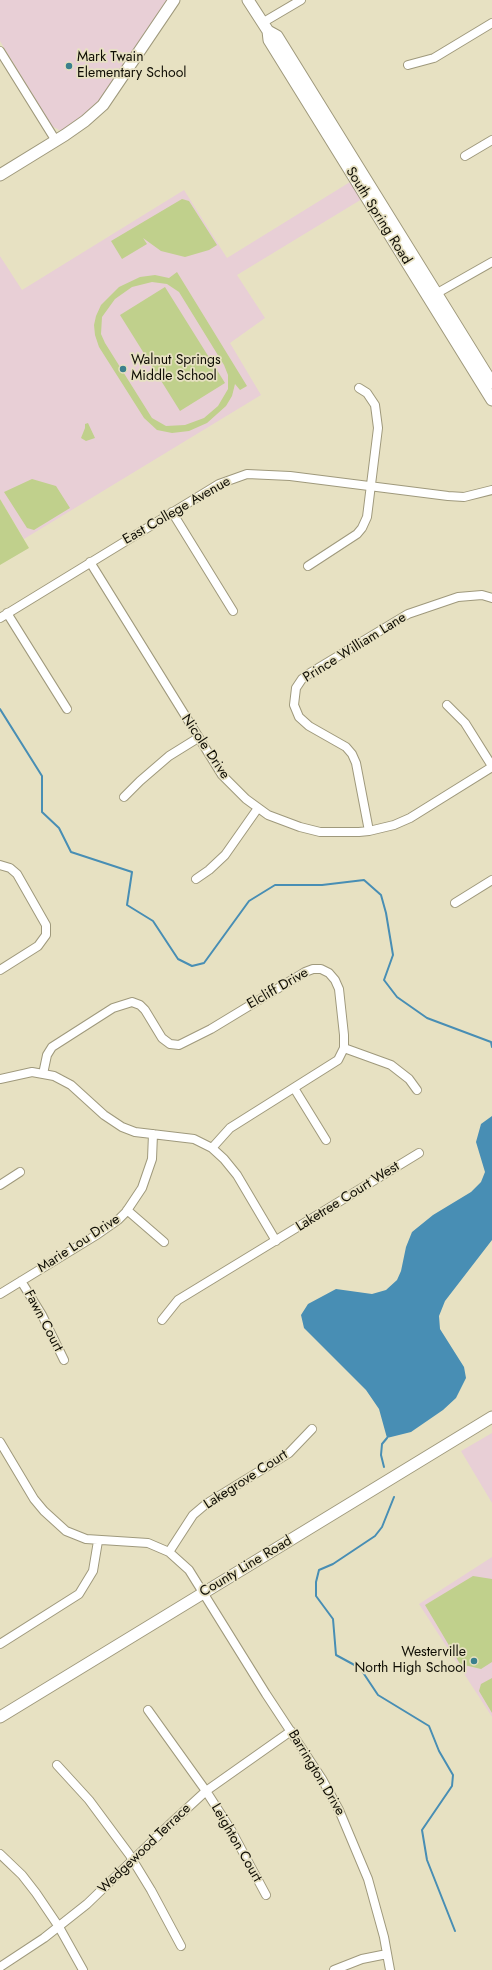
<!DOCTYPE html>
<style>
body{margin:0}
canvas{display:block;background:#e7e1c2}
</style>
<canvas width="492" height="1970"></canvas>
<script>
const ctx = document.querySelector('canvas').getContext('2d');
ctx.lineJoin = 'round';
function fillPath(path, color) { ctx.fillStyle = color; ctx.fill(path, 'evenodd'); }
const toPath = rows => new Path2D(rows.map(r => 'M' + r).join(''));
function strokePath(path, color, width, dash) { ctx.strokeStyle = color; ctx.lineWidth = width; ctx.lineCap = dash ? 'butt' : 'round'; ctx.setLineDash(dash || []); ctx.stroke(path); }
function write(font, color, halo, rows, align = 'center') {
  ctx.font = font + ' Jost,sans-serif'; ctx.lineWidth = 3.5; ctx.setLineDash([]); ctx.textBaseline = 'middle'; ctx.strokeStyle = halo; ctx.fillStyle = color; for (const [text, x, y, turn = 0] of rows) {
    ctx.save(); ctx.translate(x, y); ctx.rotate((+turn || 0) * Math.PI / 180); ctx.textAlign = isNaN(turn) ? turn : align; if (halo) ctx.strokeText(text, 0, 0); ctx.fillText(text, 0, 0); ctx.restore();
  }
}
fillPath(toPath([
 [0,0,166,0,167,1,106,92,91,109,61,131,52,126,0,41],
 [350,182,362,199,237,275,265,318,230,343,261,395,24,539,0,499,0,256,22,290,184,190,227,258],
 [492,1433,492,1503,461,1451],
 [492,1557,492,1717,419,1604]
]), '#e8cfd6');
fillPath(toPath([
 [182,199,189,201,217,245,209,250,185,257,161,251,143,238,147,244,122,259,111,241],
 [177,272,247,386,240,390,235,384,232,396,226,406,207,423,189,431,172,433,157,430,144,418,99,347,95,335,94,325,96,316,101,305,119,287,140,277,155,275,169,278],
 [152,282,167,284,179,292,224,365,228,375,228,389,218,406,204,418,185,425,166,426,152,418,105,343,101,334,102,317,115,299,132,287],
 [165,287,225,383,180,411,120,315],
 [88,423,95,438,86,441,81,438,85,428,85,424],
 [32,479,56,486,70,508,34,530,27,528,4,492],
 [0,499,29,548,0,565],
 [473,1576,492,1579,492,1662,481,1669,460,1664,425,1605],
 [492,1678,492,1713,479,1691,481,1684]
]), '#c0d08c');
fillPath(toPath([
 [492,1116,492,1240,445,1301,439,1316,440,1329,464,1367,466,1378,456,1398,443,1410,411,1432,387,1438,379,1409,366,1390,304,1328,301,1315,308,1304,336,1289,372,1294,386,1290,397,1280,401,1271,406,1247,412,1232,433,1215,471,1192,481,1182,485,1172,476,1142,481,1124]
]), '#488eb4');
strokePath(toPath([
 [0,709,42,776,42,812,59,828,71,852,132,872,127,905,153,921,178,959,192,966,204,963,249,901,275,885,322,885,364,880,381,895,386,913,393,955,384,980,397,997,427,1018,491,1042,492,1047],
 [384,1467,381,1455,382,1444,387,1438],
 [394,1497,382,1527,375,1536,333,1564,319,1570,316,1582,316,1596,333,1619,336,1655,360,1668,378,1695,429,1726,439,1751,453,1775,452,1786,422,1830,427,1860,455,1931]
]), '#488eb4', 2);
const minor = toPath([
 [262,23,301,0],
 [0,51,56,141],
 [408,65,434,58,492,23],
 [465,156,492,140],
 [432,296,492,262],
 [172,512,233,611],
 [90,562,222,775,246,799,268,815,300,827,320,832,359,832,369,831,394,825,410,818,492,767],
 [308,566,357,534,362,528,367,517,378,428,375,405,367,393,359,388],
 [7,613,67,709],
 [0,618,219,484,247,474,290,476,448,496,464,497,492,490],
 [447,705,465,723,492,766],
 [124,797,140,781,169,756,198,738],
 [369,831,356,763,352,754,346,747,309,726,299,717,294,705,296,688,302,679,310,673,408,614,458,597,482,595,492,598],
 [0,865,10,868,17,874,46,925,46,935,38,946,0,970],
 [196,879,209,870,225,855,258,808],
 [455,903,492,880],
 [344,1048,391,1065,409,1079,417,1090],
 [43,1074,47,1055,52,1047,113,1008,132,1002,140,1005,145,1010,162,1038,170,1044,179,1045,211,1029,305,972,313,969,321,969,329,973,335,980,339,989,344,1035,344,1048,338,1060,230,1128,212,1148],
 [0,1079,32,1072,54,1076,71,1085,104,1115,122,1127,135,1132,194,1139,212,1148,224,1159,237,1175,276,1241],
 [294,1088,326,1140],
 [0,1185,20,1172],
 [127,1210,164,1242],
 [21,1281,42,1315,64,1360],
 [0,1294,98,1234,118,1220,126,1212,142,1188,152,1159,153,1134],
 [162,1320,178,1300,419,1153],
 [0,1442,34,1499,44,1511,66,1531,86,1539,148,1543,169,1552,189,1570,266,1694,322,1779,339,1810,368,1879,384,1937,390,1970],
 [169,1552,193,1515,206,1504,289,1453,312,1429],
 [0,1644,79,1594,93,1571,98,1541],
 [148,1710,206,1791,231,1830,266,1895],
 [57,1765,89,1800,129,1854,151,1890,181,1946],
 [0,1854,22,1875,36,1893,59,1927,83,1970],
 [0,1967,44,1938,87,1904,169,1825,206,1791,291,1731],
 [334,1970,362,1959,387,1954]
]);
const major = toPath([
 [248,0,268,31,269,40,492,400],
 [268,31,277,36,492,383],
 [0,175,65,135,85,121,103,105,174,0],
 [0,1717,492,1417]
]);
strokePath(minor, '#9f997c', 10);
strokePath(major, '#9f997c', 13);
strokePath(minor, '#fff', 8);
strokePath(major, '#fff', 11);
for (const [x, y, r, color] of [
 [69,66,4,"#3b808d"],
 [123,369,4,"#3b808d"],
 [474,1661,4,"#3b808d"]
]) { const dot = new Path2D(); dot.arc(x, y, r, 0, 2 * Math.PI); ctx.fillStyle = color; ctx.fill(dot); strokePath(dot, '#e7e1c2', 1.5); }
write('14px', '#0f0d04', '#e7e1c2', [
 ["Mark Twain",77,58],
 ["Elementary School",77,74],
 ["Walnut Springs",131,361],
 ["Middle School",131,377],
 ["Westerville",466,1653,"right"],
 ["North High School",466,1669,"right"]
], 'left');
write('14px', '#0f0d04', '#e7e1c2', [
 ["South Spring Road",378,216,58],
 ["East College Avenue",177,511,-30],
 ["Prince William Lane",355,648,-32],
 ["Nicole Drive",205,747,56],
 ["Elcliff Drive",278,989,-30],
 ["Laketree Court West",348,1197,-32],
 ["Marie Lou Drive",79,1244,-33],
 ["Fawn Court",43,1321,62],
 ["Lakegrove Court",246,1480,-33],
 ["County Line Road",246,1567,-31],
 ["Barrington Drive",316,1773,59],
 ["Leighton Court",236,1843,60],
 ["Wedgewood Terrace",145,1849,-44]
]);
</script>
